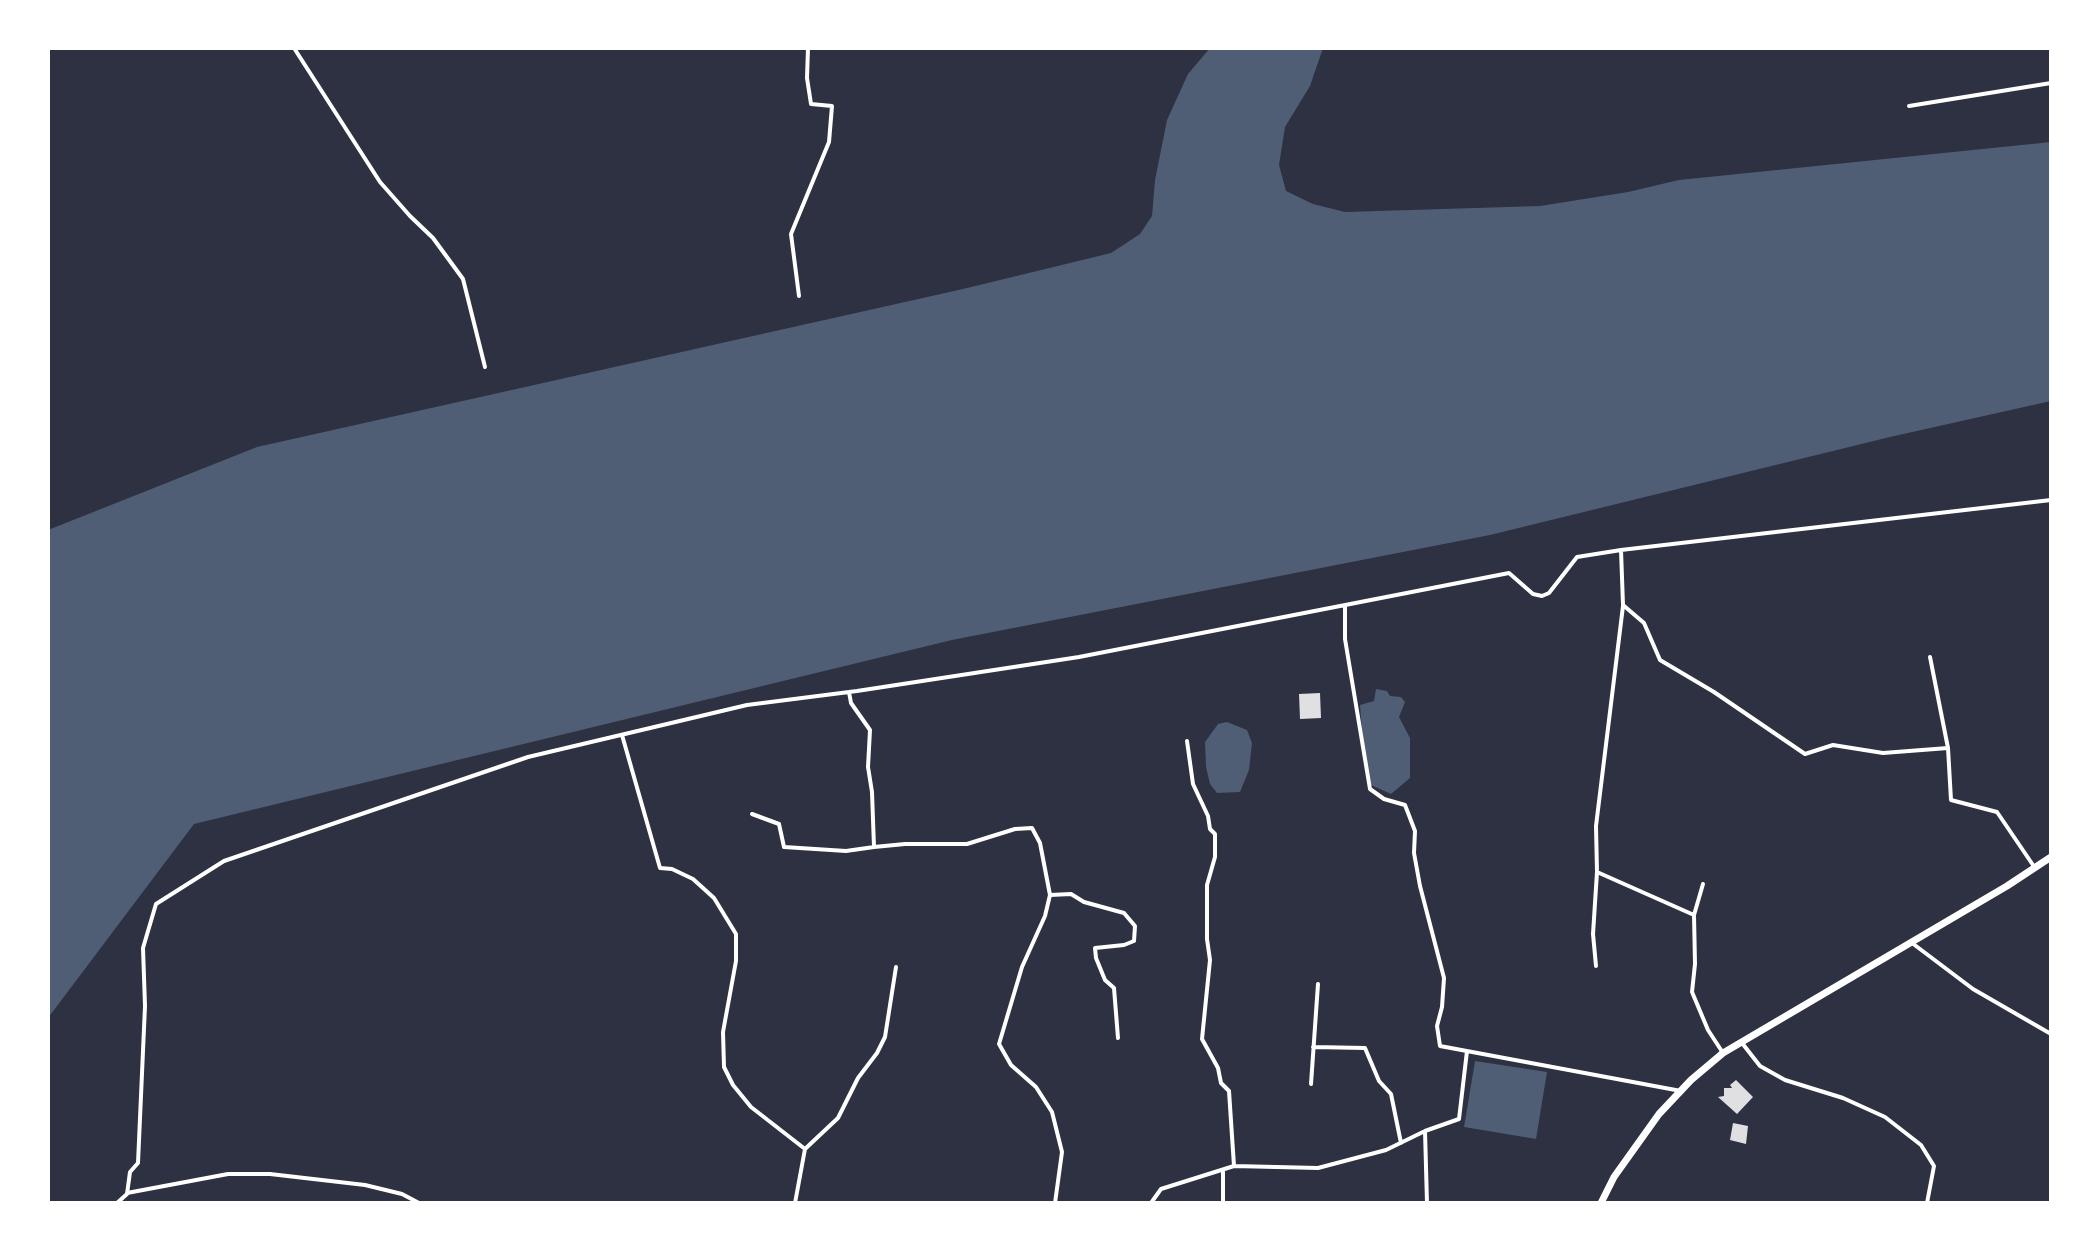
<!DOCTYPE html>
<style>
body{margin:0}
#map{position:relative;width:2099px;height:1251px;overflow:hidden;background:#2d3142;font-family:Merriweather,serif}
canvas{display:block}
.frame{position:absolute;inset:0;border:50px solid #fff;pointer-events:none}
</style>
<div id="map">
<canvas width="2099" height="1251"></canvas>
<div class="frame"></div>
</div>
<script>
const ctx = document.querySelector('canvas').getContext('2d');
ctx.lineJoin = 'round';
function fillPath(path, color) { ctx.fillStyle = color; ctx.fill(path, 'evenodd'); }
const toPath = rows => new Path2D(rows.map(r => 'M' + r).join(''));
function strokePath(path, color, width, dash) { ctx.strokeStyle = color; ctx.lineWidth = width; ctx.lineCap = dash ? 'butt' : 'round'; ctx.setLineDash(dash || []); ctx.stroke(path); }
fillPath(toPath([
 [1210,48,1323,48,1310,86,1285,127,1279,165,1286,191,1313,204,1345,212,1540,206,1628,192,1679,180,2051,142,2051,401,1890,437,1490,535,952,640,194,824,48,1018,48,530,257,447,963,289,1111,253,1140,234,1152,216,1155,180,1167,120,1188,74],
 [1376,689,1387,691,1390,696,1401,697,1405,702,1399,717,1410,738,1410,778,1391,794,1371,785,1363,744,1360,705,1374,701],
 [1227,722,1247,730,1252,743,1249,770,1240,792,1217,793,1210,784,1206,767,1205,742,1218,724],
 [1475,1061,1547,1072,1536,1139,1464,1127]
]), '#4f5d75');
fillPath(toPath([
 [1320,693,1321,718,1300,719,1299,694],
 [1736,1080,1753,1097,1737,1114,1718,1097,1724,1096,1724,1088,1732,1088,1730,1085],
 [1733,1123,1748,1126,1746,1144,1730,1140]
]), '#e0e0e3');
strokePath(toPath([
 [294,48,380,182,410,216,433,238,463,279,485,367],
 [1909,106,2051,83],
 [799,296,791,234,829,142,832,106,811,104,807,78,808,48],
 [1621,550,1623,605,1644,623,1660,660,1714,692,1805,754,1833,745,1883,753,1948,748,1951,800,1997,812,2035,868],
 [1345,605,1345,639,1370,789,1384,799,1405,805,1415,831,1414,853,1420,886,1444,978,1442,1007,1437,1026,1440,1046,1681,1091],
 [1930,657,1948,748],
 [622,735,660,868,672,869,693,879,714,898,736,934,736,961,723,1032,724,1067,733,1085,751,1107,805,1149],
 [1187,741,1193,784,1208,816,1210,829,1215,834,1215,857,1207,885,1207,939,1210,960,1202,1039,1218,1068,1221,1083,1229,1091,1234,1166],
 [752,814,779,824,784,847,846,851,874,847,872,792,868,767,870,730,851,703,849,692],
 [874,847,905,844,967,844,1015,829,1032,828,1040,843,1050,895,1045,916,1022,967,999,1044,1011,1065,1036,1087,1052,1112,1062,1152,1055,1203],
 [1597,872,1694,915],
 [1703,884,1694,915,1695,964,1692,992,1708,1030,1723,1053],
 [1050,895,1071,894,1084,902,1124,913,1135,926,1134,941,1124,945,1095,948,1096,958,1105,980,1114,988,1118,1038],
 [1912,943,1973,989,2051,1034],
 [1596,966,1593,934,1597,872,1596,826,1623,606],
 [1742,1043,1760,1066,1785,1080,1843,1098,1885,1117,1921,1145,1934,1166,1927,1203],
 [1313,1047,1365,1048,1379,1081,1391,1094,1401,1143],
 [1311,1084,1318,984],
 [1425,1131,1427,1203],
 [127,1193,228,1174,270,1174,365,1185,402,1194,419,1203],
 [117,1203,127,1194,130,1172,138,1163,145,1006,143,948,156,904,224,861,528,757,747,705,857,691,1079,657,1509,573,1533,594,1542,596,1549,593,1577,557,1621,550,2051,500],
 [795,1203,805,1149,838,1118,858,1078,877,1053,885,1037,896,967],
 [1151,1203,1161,1189,1234,1166,1318,1168,1386,1150,1425,1131,1459,1119,1467,1051],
 [1223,1203,1223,1170]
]), '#fff', 4);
strokePath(toPath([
 [1601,1203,1614,1177,1659,1114,1691,1080,1723,1053,2007,886,2051,857]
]), '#fff', 7);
</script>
